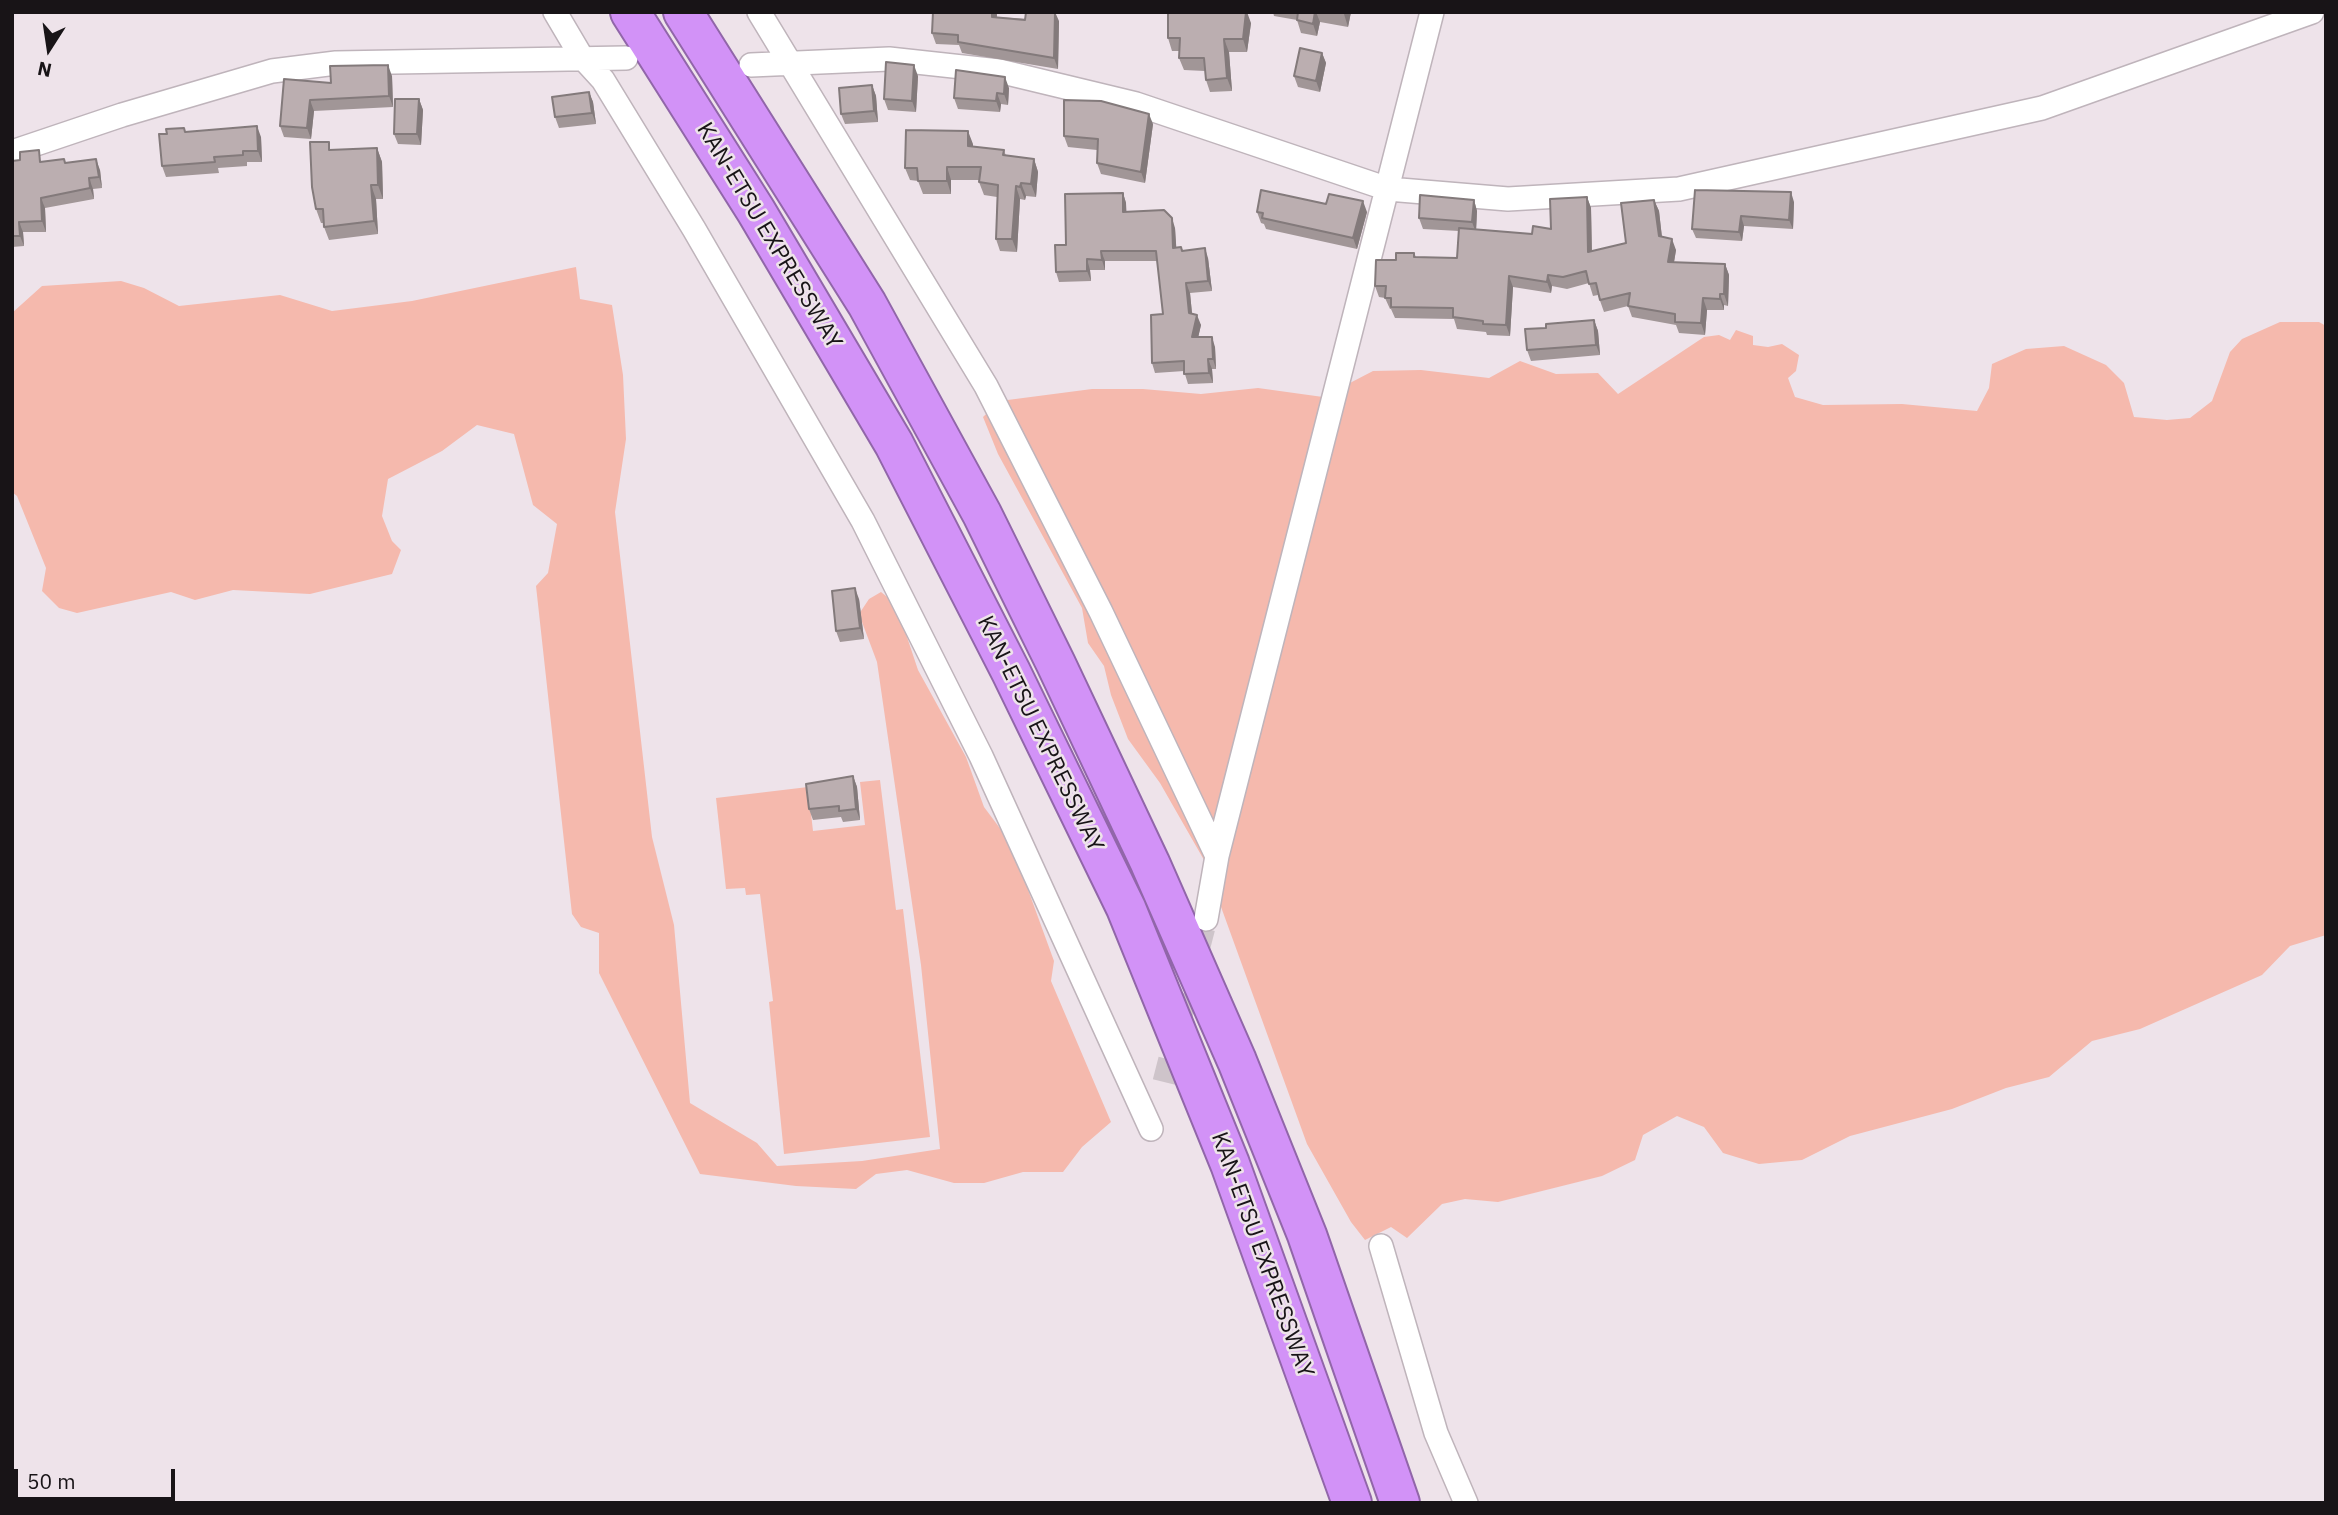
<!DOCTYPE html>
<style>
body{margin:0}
#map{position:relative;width:2338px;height:1515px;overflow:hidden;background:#eee3ea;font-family:"IBM Plex Sans",sans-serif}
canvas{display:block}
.frame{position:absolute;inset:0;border:14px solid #181417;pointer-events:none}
.north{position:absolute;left:14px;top:14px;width:70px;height:70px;-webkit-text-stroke:5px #eee3ea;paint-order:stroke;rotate:192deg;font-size:19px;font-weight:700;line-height:28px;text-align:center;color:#181417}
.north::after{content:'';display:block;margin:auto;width:24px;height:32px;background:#181417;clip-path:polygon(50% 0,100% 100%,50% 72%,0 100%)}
.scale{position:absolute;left:14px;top:1469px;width:161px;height:32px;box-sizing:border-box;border:4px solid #181417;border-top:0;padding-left:9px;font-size:21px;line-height:24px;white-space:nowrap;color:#181417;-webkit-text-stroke:5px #eee3ea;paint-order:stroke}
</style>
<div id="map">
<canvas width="2338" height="1515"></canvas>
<div class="frame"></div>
<div class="north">N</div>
<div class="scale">50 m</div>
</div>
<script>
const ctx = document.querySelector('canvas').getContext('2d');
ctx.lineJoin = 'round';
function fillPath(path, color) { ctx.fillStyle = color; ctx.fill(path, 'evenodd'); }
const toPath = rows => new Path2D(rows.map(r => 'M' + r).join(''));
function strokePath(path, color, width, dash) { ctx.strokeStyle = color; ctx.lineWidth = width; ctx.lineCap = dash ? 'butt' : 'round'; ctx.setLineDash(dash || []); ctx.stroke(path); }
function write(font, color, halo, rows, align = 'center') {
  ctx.font = font + ' "IBM Plex Sans",sans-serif'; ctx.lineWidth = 5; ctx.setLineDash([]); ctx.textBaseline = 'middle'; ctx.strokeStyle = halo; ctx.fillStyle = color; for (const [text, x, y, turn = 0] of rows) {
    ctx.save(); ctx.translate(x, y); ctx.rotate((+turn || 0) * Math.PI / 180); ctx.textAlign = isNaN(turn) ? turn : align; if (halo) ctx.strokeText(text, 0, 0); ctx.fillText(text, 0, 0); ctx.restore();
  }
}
fillPath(toPath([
 [576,267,580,299,612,305,623,375,626,439,615,512,652,837,674,925,690,1103,757,1143,777,1166,862,1161,940,1149,921,965,877,662,859,614,869,599,881,592,896,604,918,670,966,757,984,807,1011,843,1054,961,1051,981,1111,1122,1082,1147,1063,1172,1023,1172,984,1183,954,1183,907,1170,876,1174,856,1189,796,1186,700,1174,599,973,599,933,581,927,572,914,536,586,548,573,557,524,533,505,514,434,477,425,442,451,388,479,382,516,392,541,401,550,392,574,310,594,233,590,195,600,171,592,77,613,59,608,42,591,46,568,17,496,12,492,12,313,42,286,121,281,144,288,179,306,280,295,332,311,412,301],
 [2280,322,2319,322,2326,326,2326,935,2290,946,2262,975,2140,1029,2092,1041,2049,1077,2006,1088,1952,1109,1850,1136,1802,1160,1759,1164,1723,1153,1704,1127,1677,1116,1643,1135,1635,1160,1602,1176,1498,1202,1465,1199,1442,1204,1407,1238,1391,1227,1365,1240,1351,1222,1307,1144,1204,860,1160,783,1128,739,1111,695,1104,666,1088,643,1082,608,998,454,983,417,1000,401,1092,389,1143,389,1201,394,1258,388,1323,397,1373,371,1421,370,1489,378,1520,361,1556,374,1598,373,1618,394,1704,337,1719,335,1730,340,1736,330,1753,336,1753,345,1768,347,1782,344,1799,355,1796,371,1788,378,1795,397,1823,405,1902,404,1977,411,1989,388,1992,364,2026,349,2064,346,2106,365,2124,383,2134,417,2167,420,2190,418,2212,401,2230,352,2242,339],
 [880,780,896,910,903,909,930,1137,784,1154,769,1002,773,1001,760,894,746,895,745,888,726,889,716,798,808,787,813,831,865,825,860,782]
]), '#f5b9ad');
strokePath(toPath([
 [1164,1082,1206,919]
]), '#cec4ca', 23, [23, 11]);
const street = toPath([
 [555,12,581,56,603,80,694,229,863,521,981,756,1151,1129],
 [759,12,986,386,1101,612,1217,856],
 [751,65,889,59,999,71,1136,104,1388,189,1508,199,1679,189,2042,108,2312,12],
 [12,152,122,115,272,71,336,63,626,58],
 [1206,919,1217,856,1432,12],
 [1381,1246,1436,1433,1466,1503]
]);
const highway = toPath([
 [630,12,756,211,894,444,1011,672,1126,908,1230,1164,1352,1503],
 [683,12,867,304,982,514,1056,664,1150,863,1237,1061,1307,1235,1400,1503]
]);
strokePath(street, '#bfb4bb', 26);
strokePath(highway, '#9166a9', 42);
strokePath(street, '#fff', 23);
strokePath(highway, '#d292f7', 38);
fillPath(toPath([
 [933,12,997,12,997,17,1059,21,1058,69,962,53,959,45,936,44,932,33],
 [1273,12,1351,12,1348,27,1320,22,1317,36,1301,33,1297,20,1274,16],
 [1251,23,1247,52,1229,52,1232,91,1210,92,1206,80,1205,71,1184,70,1179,58,1180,51,1172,51,1168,38],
 [1322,53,1326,63,1320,92,1298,87,1294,76],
 [392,76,393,107,314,111,311,139,284,137,280,126,331,83],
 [918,76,916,112,888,110,884,99],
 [872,85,876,96,878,122,845,124,841,114],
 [1009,88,1008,105,1001,104,1000,112,958,109,954,98],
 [589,92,593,102,596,124,559,128,555,117],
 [419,99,423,110,421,145,398,144,394,134],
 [1153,124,1145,183,1101,174,1097,163,1097,150,1068,147,1064,136],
 [186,132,261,137,262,162,247,162,247,166,218,168,219,173,166,177,162,166],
 [973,144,973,147,1004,150,1006,156,1034,159,1038,172,1036,197,1026,196,1025,200,1020,199,1017,252,1000,251,996,239,997,197,984,195,979,182,979,180,951,180,951,194,923,194,918,181,910,180,905,168],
 [377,148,382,162,383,199,376,199,378,234,329,240,324,227,323,223,321,223,316,209,332,150],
 [12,161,66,163,100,170,102,188,93,189,94,199,45,208,46,232,23,232,24,246,12,247],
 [1123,193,1126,203,1126,212,1175,228,1176,247,1181,247,1183,251,1208,258,1212,291,1190,293,1192,314,1201,325,1198,337,1215,347,1216,369,1212,369,1213,383,1188,384,1184,371,1155,373,1152,363,1163,314,1157,261,1105,261,1105,270,1090,270,1091,281,1059,282,1056,272,1066,245],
 [1587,197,1591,208,1592,251,1626,243,1654,200,1659,211,1662,237,1676,250,1674,262,1725,264,1729,275,1728,306,1724,305,1724,310,1707,310,1705,335,1679,333,1676,325,1632,317,1628,306,1604,312,1598,295,1593,296,1589,283,1567,289,1552,286,1551,293,1513,287,1510,336,1487,335,1486,332,1457,329,1454,319,1395,318,1391,309,1390,309,1385,298,1379,297,1375,286,1396,260,1414,253,1416,257,1457,258,1459,231,1423,229,1419,218,1474,200,1477,211,1476,229,1532,234,1551,229],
 [1794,202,1793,229,1744,226,1742,241,1696,238,1692,229],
 [1257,212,1367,212,1357,249,1266,229,1264,224,1261,223],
 [1594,320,1598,331,1600,355,1531,361,1527,350,1546,328],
 [859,599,864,639,840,642,836,631],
 [853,776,857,787,860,820,843,822,841,817,813,820,809,809]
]), '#a19697');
fillPath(toPath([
 [992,12,997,12,996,28,992,17],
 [1055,12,1059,21,1058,69,1054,58],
 [1246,12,1247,12,1251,23,1247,52,1243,39],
 [1315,12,1316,12,1320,22,1317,36,1313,24],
 [1344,12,1351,12,1348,27,1344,14],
 [1224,39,1229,52,1232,91,1227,78],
 [1322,53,1326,63,1320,92,1316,81],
 [388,65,392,76,393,107,389,96],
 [914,65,918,76,916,112,912,101],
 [1005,77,1009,88,1008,105,1004,94],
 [872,85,876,96,878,122,874,111],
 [589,92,593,102,596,124,592,113],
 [997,93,1001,104,1000,112,996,101],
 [419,99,423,110,421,145,417,134],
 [310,100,314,111,311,139,307,128],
 [1149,114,1153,124,1145,183,1141,172],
 [257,126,261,137,262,162,258,151],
 [968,131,973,144,973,159,968,146],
 [377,148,382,162,383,199,378,185],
 [96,159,100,170,102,188,99,177],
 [1034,159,1038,172,1036,197,1031,184],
 [947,167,951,180,951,194,947,181],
 [89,178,93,189,94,199,90,188],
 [1021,183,1026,196,1025,200,1020,187],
 [371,185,376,199,378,234,374,221],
 [1016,186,1020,199,1017,252,1012,239],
 [1791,192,1794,202,1793,229,1789,220],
 [1123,193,1126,203,1127,222,1123,212],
 [1587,197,1591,208,1592,263,1588,252],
 [41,198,45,208,46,232,42,221],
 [1474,200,1477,211,1476,233,1472,222],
 [1654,200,1659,211,1663,247,1659,236],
 [1363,201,1367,212,1357,249,1353,238],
 [1741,216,1744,226,1742,241,1739,232],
 [1172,218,1175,228,1177,258,1173,248],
 [19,222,23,232,24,246,20,236],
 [1672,239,1676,250,1672,274,1668,262],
 [1205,248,1208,258,1212,291,1208,281],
 [1101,251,1105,261,1105,270,1102,260],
 [1087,259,1090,270,1091,281,1087,271],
 [1725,264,1729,275,1728,306,1724,294],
 [1548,275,1552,286,1551,293,1547,282],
 [1509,276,1513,287,1510,336,1506,325],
 [1186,283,1190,293,1193,323,1189,313],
 [1720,294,1724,305,1724,310,1720,299],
 [1703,298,1707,310,1705,335,1701,323],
 [1197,315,1201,325,1196,347,1192,337],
 [1594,320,1598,331,1600,355,1596,345],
 [1212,337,1215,347,1216,369,1213,359],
 [1208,359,1212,369,1213,383,1209,373],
 [855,588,859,599,864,639,860,628],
 [853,776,857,787,860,820,856,809]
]), '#837a7b');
const building = toPath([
 [933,12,992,12,992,17,1025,20,1026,12,1055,12,1054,58,958,42,958,35,932,33,933,12],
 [1168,12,1246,12,1243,39,1224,39,1227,78,1206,80,1204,58,1179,58,1180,38,1168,38,1168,12],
 [1298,12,1315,12,1313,24,1297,20,1298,12],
 [1300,48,1322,53,1316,81,1294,76,1300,48],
 [886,62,914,65,912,101,884,99,886,62],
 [388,65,389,96,310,100,307,128,280,126,284,79,331,83,330,66,388,65],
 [956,70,1005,77,1004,94,997,93,996,101,954,98,956,70],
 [872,85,874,111,841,114,839,88,872,85],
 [589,92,592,113,555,117,552,97,589,92],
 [395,99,419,99,417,134,394,134,395,99],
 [1064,100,1101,101,1149,114,1141,172,1097,163,1098,139,1064,136,1064,100],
 [257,126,258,151,243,151,243,155,214,157,215,162,162,166,159,134,167,134,166,129,184,128,185,132,257,126],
 [906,130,968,131,968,146,1004,150,1003,155,1034,159,1031,184,1021,183,1020,187,1016,186,1012,239,996,239,998,185,979,182,981,167,947,167,947,181,918,181,917,168,905,168,906,130],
 [310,142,329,142,329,150,377,148,378,185,371,185,374,221,324,227,323,209,316,209,312,187,310,142],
 [39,150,40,162,64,159,65,163,96,159,99,177,89,178,90,188,41,198,42,221,19,222,20,236,12,236,12,161,20,160,20,152,39,150],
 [1261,190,1326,204,1329,194,1363,201,1353,238,1262,218,1263,213,1257,212,1261,190],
 [1695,190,1791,192,1789,220,1741,216,1739,232,1692,229,1695,190],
 [1123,193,1123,212,1164,210,1172,218,1173,248,1181,247,1182,251,1205,248,1208,281,1186,283,1189,313,1197,315,1192,337,1212,337,1213,359,1208,359,1209,373,1184,374,1184,361,1152,363,1151,315,1163,314,1156,251,1101,251,1102,260,1087,259,1087,271,1056,272,1055,245,1066,245,1065,194,1123,193],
 [1420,195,1474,200,1472,222,1419,218,1420,195],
 [1587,197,1588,252,1626,243,1621,203,1654,200,1659,236,1672,239,1668,262,1725,264,1724,294,1720,294,1720,299,1703,298,1701,323,1675,322,1675,314,1628,306,1630,293,1600,300,1596,283,1589,284,1586,271,1563,277,1548,275,1547,282,1509,276,1506,325,1483,324,1483,321,1453,317,1453,308,1391,307,1391,298,1385,298,1386,286,1375,286,1376,260,1396,260,1396,253,1414,253,1414,257,1457,258,1459,228,1532,234,1533,226,1551,229,1550,199,1587,197],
 [1594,320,1596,345,1527,350,1525,329,1546,328,1546,324,1594,320],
 [855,588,860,628,836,631,832,591,855,588],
 [853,776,856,809,839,811,839,806,809,809,806,784,853,776]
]);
fillPath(building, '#bbaeb0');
strokePath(building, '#837a7b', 2);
write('23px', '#181417', '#eee3ea', [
 ["KAN-ETSU EXPRESSWAY",769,236,59],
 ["KAN-ETSU EXPRESSWAY",1040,734,64],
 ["KAN-ETSU EXPRESSWAY",1262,1255,70]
]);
</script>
